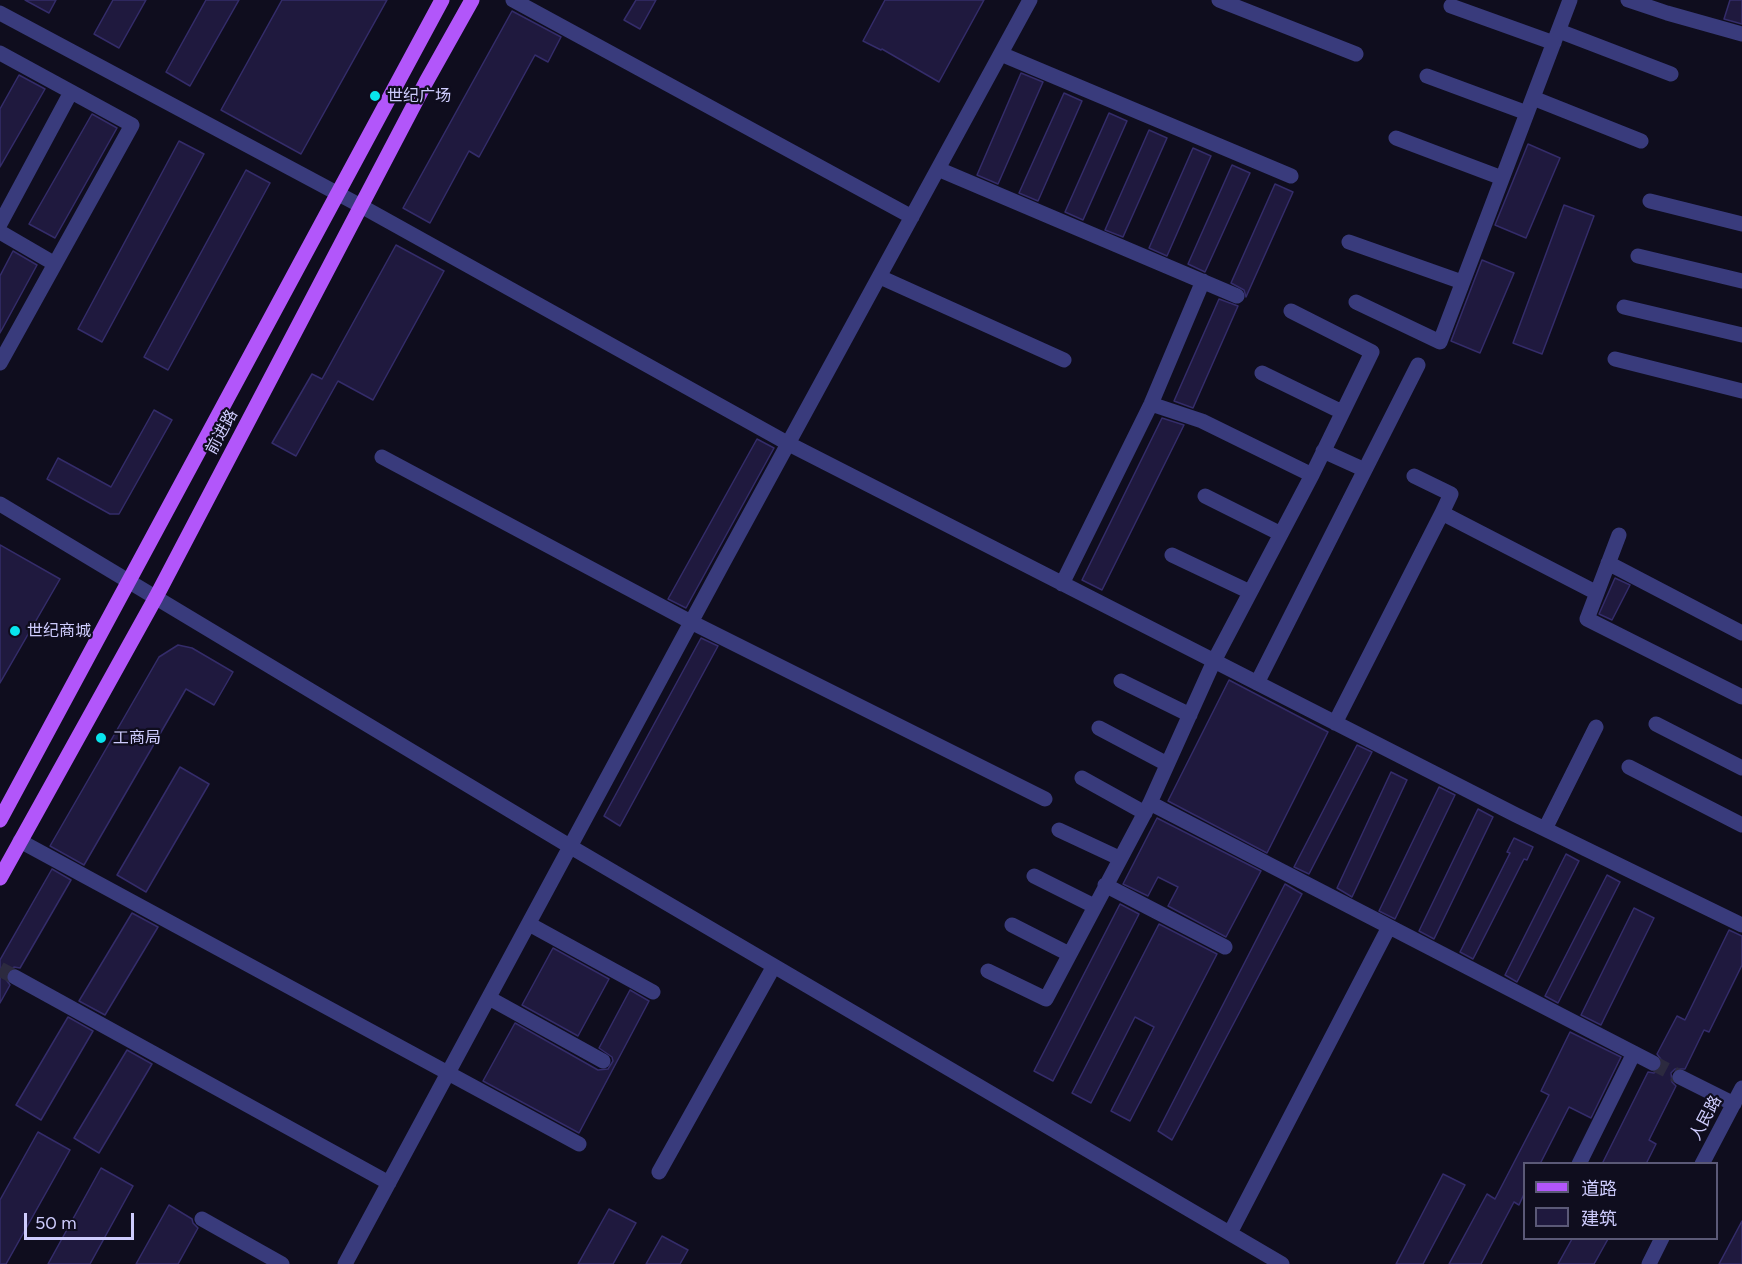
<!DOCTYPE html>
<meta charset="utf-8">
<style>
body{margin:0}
#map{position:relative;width:1742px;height:1264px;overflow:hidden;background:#0f0d1e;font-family:Figtree,"Noto Sans SC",sans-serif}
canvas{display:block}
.legend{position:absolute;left:1523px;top:1162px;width:195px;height:78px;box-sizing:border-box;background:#0f0d1e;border:2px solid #5b5977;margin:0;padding:8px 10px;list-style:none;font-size:18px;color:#ceccfd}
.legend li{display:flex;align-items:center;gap:12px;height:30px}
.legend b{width:30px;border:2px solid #5b5977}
.scale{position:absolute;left:24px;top:1213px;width:110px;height:27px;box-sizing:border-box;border:3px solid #ceccfd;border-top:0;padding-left:8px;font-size:18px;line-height:21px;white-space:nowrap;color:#ceccfd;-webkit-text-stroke:4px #0f0d1e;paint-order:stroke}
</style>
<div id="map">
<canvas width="1742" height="1264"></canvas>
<ul class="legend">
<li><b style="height:8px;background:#b256fa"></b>道路</li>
<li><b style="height:16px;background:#1f193e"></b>建筑</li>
</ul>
<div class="scale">50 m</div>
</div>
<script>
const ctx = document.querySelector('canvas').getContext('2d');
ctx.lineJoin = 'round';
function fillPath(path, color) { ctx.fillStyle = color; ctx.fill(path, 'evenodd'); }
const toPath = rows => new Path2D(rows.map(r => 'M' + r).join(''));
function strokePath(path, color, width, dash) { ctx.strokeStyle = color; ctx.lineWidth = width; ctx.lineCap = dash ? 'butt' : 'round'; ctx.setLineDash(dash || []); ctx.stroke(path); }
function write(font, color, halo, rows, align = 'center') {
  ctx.font = font + ' Figtree,"Noto Sans SC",sans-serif'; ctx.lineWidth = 4.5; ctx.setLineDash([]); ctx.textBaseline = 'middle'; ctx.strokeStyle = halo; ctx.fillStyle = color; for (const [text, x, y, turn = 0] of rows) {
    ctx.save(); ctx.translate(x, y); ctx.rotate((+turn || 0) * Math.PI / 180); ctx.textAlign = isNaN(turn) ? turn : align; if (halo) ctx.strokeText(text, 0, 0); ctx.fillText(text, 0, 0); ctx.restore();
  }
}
const building = toPath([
 [25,0,56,0,49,13,25,0],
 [113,0,146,0,119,48,94,34,113,0],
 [206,0,239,0,190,86,166,72,206,0],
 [282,0,387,0,301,154,221,110,282,0],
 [636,0,656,0,640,29,624,20,636,0],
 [885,0,984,0,939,82,882,49,881,50,863,41,885,0],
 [1730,0,1742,0,1742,24,1724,19,1730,0],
 [512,11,561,37,548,62,535,55,479,157,469,151,430,223,403,208,512,11],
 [1021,73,1043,82,998,184,977,175,1021,73],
 [19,75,45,89,0,167,0,109,19,75],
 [1064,93,1082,101,1038,201,1019,193,1064,93],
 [1109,113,1127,121,1083,220,1065,212,1109,113],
 [92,114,117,128,55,238,29,224,92,114],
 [1149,130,1167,138,1123,237,1105,230,1149,130],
 [179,141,204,154,102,342,78,329,179,141],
 [1528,144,1560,158,1526,238,1495,225,1528,144],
 [1193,148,1211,156,1167,256,1149,248,1193,148],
 [1232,165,1250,173,1205,272,1188,264,1232,165],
 [246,170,270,183,168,370,144,357,246,170],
 [1275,184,1293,192,1246,297,1244,290,1231,283,1275,184],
 [1564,205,1594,216,1542,354,1513,343,1564,205],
 [396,245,444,271,373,400,338,381,296,456,272,443,312,374,322,379,396,245],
 [13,251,37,265,0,333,0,276,13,251],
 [1482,260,1514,273,1480,353,1451,341,1482,260],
 [1219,299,1238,306,1193,408,1174,401,1219,299],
 [154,410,172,420,119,514,110,514,47,479,58,458,111,487,154,410],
 [1162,418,1184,425,1102,590,1082,580,1162,418],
 [757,439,774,448,686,608,668,599,757,439],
 [0,545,60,579,0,683,0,545],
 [1615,578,1630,585,1612,620,1599,614,1615,578],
 [701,638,718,646,620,826,604,816,701,638],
 [178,645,192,648,233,672,214,705,186,689,84,865,50,846,159,657,178,645],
 [1229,680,1328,732,1267,853,1168,801,1229,680],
 [1357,745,1372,752,1309,874,1294,867,1357,745],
 [180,767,209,784,146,892,117,875,180,767],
 [1391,772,1407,780,1352,897,1337,888,1391,772],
 [1439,787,1455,795,1395,919,1379,911,1439,787],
 [1478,809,1493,817,1434,939,1419,931,1478,809],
 [1157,818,1261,871,1226,937,1168,906,1178,887,1158,877,1148,896,1123,884,1157,818],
 [1514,838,1533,847,1527,860,1524,859,1473,959,1460,952,1510,853,1507,852,1514,838],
 [1566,854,1579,861,1517,982,1505,975,1566,854],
 [52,869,71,880,20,968,14,967,7,972,5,978,10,985,0,1003,0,960,52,869],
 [1607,875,1620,882,1558,1003,1545,996,1607,875],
 [1285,884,1302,894,1172,1140,1158,1131,1285,884],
 [1120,904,1139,914,1053,1081,1034,1071,1120,904],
 [1634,908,1654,918,1601,1025,1581,1015,1634,908],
 [132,913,158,927,105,1015,79,1001,132,913],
 [1159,924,1217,954,1130,1121,1111,1111,1154,1027,1135,1017,1091,1103,1072,1093,1159,924],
 [1729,930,1742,936,1742,965,1709,1032,1704,1030,1685,1069,1675,1069,1671,1073,1672,1082,1676,1086,1649,1140,1656,1144,1646,1164,1602,1164,1648,1072,1654,1073,1661,1068,1663,1062,1657,1054,1677,1016,1685,1020,1729,930],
 [553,948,609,979,578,1036,522,1005,553,948],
 [630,990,649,1001,579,1133,483,1081,515,1023,598,1070,608,1069,613,1061,612,1057,599,1048,630,990],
 [68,1017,93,1031,41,1120,16,1105,68,1017],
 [1570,1032,1621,1057,1591,1118,1569,1107,1540,1164,1524,1164,1524,1194,1519,1205,1514,1202,1481,1264,1449,1264,1487,1194,1495,1199,1549,1095,1541,1091,1570,1032],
 [127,1050,152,1064,99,1153,74,1138,127,1050],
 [38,1132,70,1150,6,1264,0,1264,0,1200,38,1132],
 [101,1168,133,1186,90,1264,48,1264,101,1168],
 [1443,1174,1465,1185,1423,1264,1396,1264,1443,1174],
 [169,1205,192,1219,193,1223,198,1228,178,1264,136,1264,169,1205],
 [609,1209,636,1223,613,1264,578,1264,609,1209],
 [1742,1221,1742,1264,1719,1264,1742,1221],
 [662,1236,688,1250,680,1264,646,1264,662,1236],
 [1572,1239,1608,1239,1594,1264,1558,1264,1572,1239]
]);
fillPath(building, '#1f193e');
strokePath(building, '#342c6a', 1.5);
strokePath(toPath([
 [0,969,15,977],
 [1653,1063,1680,1077]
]), '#2c2a3f', 15, [15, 8]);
strokePath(toPath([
 [513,0,912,217],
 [1219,0,1356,54],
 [1628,0,1667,13,1742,34],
 [1451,6,1554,43],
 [0,13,361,206,789,444,1516,815,1742,925],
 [1559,31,1671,74],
 [0,53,132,125,0,363],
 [1001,54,1291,176],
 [1427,76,1527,113],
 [1533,98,1641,141],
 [1396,138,1502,178],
 [938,169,1237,296],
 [1650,201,1742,224],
 [0,224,71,92],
 [0,232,55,264],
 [1349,242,1462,282],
 [1638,256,1742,281],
 [880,277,1064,360],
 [1356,302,1440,342,1570,0],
 [1624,307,1742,335],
 [1615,359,1742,391],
 [1262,373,1342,412],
 [1151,404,1202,421,1312,475],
 [1323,451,1365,470],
 [382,457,691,622,1045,799],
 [1414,476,1451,494,1442,513,1597,593],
 [1205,496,1281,534],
 [0,504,571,847,1282,1264],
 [1619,535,1587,619,1742,697],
 [1172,555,1250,592],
 [1608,563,1742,633],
 [1062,584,1151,404,1203,281],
 [1121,681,1190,715],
 [1257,683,1418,365],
 [1335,723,1442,513],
 [1656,724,1742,768],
 [1099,728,1167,764],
 [1629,767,1742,825],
 [1082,778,1145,813],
 [1150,803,1653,1063],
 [1545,829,1596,727],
 [1059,830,1119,858],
 [20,841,579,1144],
 [1034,876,1094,906],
 [1105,885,1225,947],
 [529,924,653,992],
 [1012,925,1069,954],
 [988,971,1046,999,1150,803,1214,661,1312,475,1372,352,1291,311],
 [15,977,389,1183],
 [489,998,603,1061],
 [1680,1077,1734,1104],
 [1579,1164,1634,1053],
 [1702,1164,1742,1088],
 [659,1172,774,966],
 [202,1219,282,1264],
 [1230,1233,1389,927],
 [345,1264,723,563,1030,0],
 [1649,1264,1662,1238]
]), '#393b7c', 15);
strokePath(toPath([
 [0,820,442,0],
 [0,878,156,597,426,82,472,0]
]), '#b256fa', 15);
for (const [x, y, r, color] of [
 [375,96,6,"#08e5ed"],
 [15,631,6,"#08e5ed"],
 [101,738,6,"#08e5ed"]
]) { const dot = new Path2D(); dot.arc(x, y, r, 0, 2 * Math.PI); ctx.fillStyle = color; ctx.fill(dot); strokePath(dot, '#0f0d1e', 2); }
write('16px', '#ceccfd', '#0f0d1e', [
 ["世纪广场",387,96],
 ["世纪商城",27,631],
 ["工商局",113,738]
], 'left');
write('16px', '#ceccfd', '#0f0d1e', [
 ["前进路",222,432,-62],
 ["人民路",1706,1118,-62]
]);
</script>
